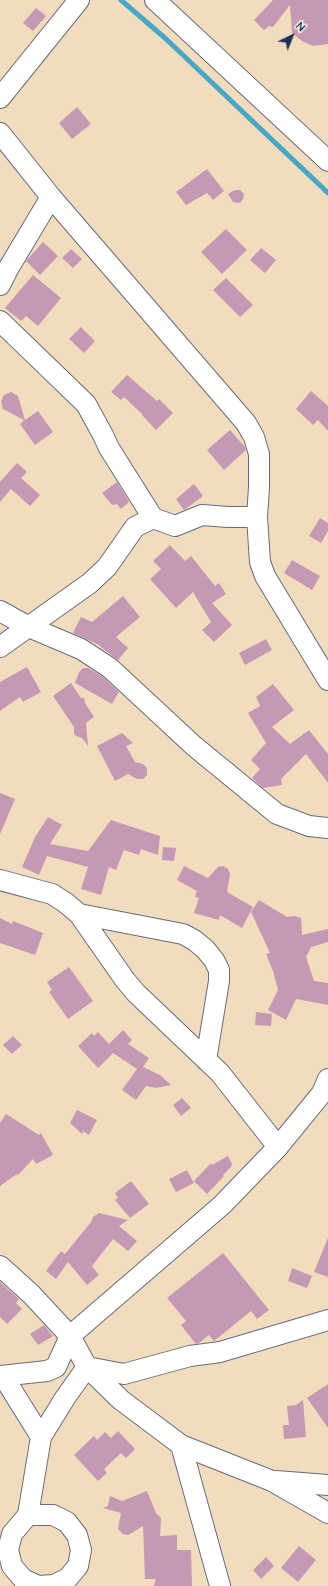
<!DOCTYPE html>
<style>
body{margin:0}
#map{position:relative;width:328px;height:1586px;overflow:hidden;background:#f1ddbd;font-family:"Architects Daughter",sans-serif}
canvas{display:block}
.north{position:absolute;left:272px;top:16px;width:40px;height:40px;-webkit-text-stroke:3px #fcf5e5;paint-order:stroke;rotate:43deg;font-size:11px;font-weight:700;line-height:16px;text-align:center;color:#1b2f5e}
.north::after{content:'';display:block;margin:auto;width:14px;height:18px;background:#1b2f5e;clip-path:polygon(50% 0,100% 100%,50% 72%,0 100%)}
</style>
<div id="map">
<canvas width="328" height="1586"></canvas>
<div class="north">N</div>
</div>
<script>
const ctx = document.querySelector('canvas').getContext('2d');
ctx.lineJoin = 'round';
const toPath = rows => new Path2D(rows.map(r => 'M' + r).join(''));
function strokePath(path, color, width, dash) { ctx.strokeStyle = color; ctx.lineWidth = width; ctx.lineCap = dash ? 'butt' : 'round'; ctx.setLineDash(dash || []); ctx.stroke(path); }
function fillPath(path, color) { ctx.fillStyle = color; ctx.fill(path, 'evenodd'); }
strokePath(toPath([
 [121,0,165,38,328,193]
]), '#47a7c6', 5);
fillPath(toPath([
 [273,0,328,0,328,44,313,46,302,41,292,33,290,5,273,27,269,26,264,30,254,20],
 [36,8,46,16,33,31,23,23],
 [77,107,91,124,72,139,59,123],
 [207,169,224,191,213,200,207,193,186,205,176,192],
 [235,190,240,190,244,194,243,199,240,203,233,202,228,194],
 [226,229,247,250,222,274,201,252],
 [43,242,58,256,40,275,26,261],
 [261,248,276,260,265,273,250,260],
 [71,249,82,259,73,268,62,258],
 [33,275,61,298,38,326,26,316,21,321,5,308],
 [226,278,253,305,240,317,213,290],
 [81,327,95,341,84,353,69,339],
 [127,375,157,401,159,399,173,413,156,430,142,415,142,414,124,397,121,400,111,392],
 [311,391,328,406,328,431,318,420,313,425,296,409],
 [11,392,18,396,25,420,38,411,53,432,35,445,20,424,24,420,3,409,1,401,4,395],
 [230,430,245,447,246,450,224,470,207,450],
 [17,463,27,472,21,478,40,495,30,506,11,489,0,502,0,482],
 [117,482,129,502,121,509,117,504,112,505,102,493],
 [194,484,203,496,184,510,176,499],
 [320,518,328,523,328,531,321,543,309,536],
 [170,545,185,561,191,556,215,586,219,583,226,594,212,603,232,625,214,642,202,630,211,622,193,592,176,608,150,579,161,569,153,561],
 [292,560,320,576,312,590,284,573],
 [123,596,140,617,116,637,128,648,118,660,97,644,73,633,81,617,92,622],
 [266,639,272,650,245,665,239,653],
 [27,667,41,692,23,702,20,697,0,711,0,682],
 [83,668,88,668,103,677,119,692,112,704,75,683,79,672],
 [71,683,81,698,84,698,85,703,94,717,86,723,88,746,82,738,76,736,74,734,74,727,53,696],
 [273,684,294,710,272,727,290,744,309,730,328,754,328,783,306,754,281,779,282,785,263,788,252,778,260,769,251,760,266,743,248,713,260,706,256,697],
 [122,733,133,743,126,746,135,762,143,764,147,768,147,775,143,779,137,779,128,774,115,781,97,746],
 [0,793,15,799,0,834],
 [48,817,62,825,50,844,88,851,111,820,160,836,158,855,141,849,139,855,124,850,116,870,109,867,101,895,81,889,88,867,47,856,39,875,22,867,35,837],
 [163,847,176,848,174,861,162,860],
 [184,866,208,878,218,867,223,866,228,869,230,874,227,892,253,907,242,928,220,915,219,920,194,913,199,898,195,897,197,891,177,880],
 [259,900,287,917,295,916,301,918,302,935,328,929,328,942,311,947,306,957,314,981,328,983,328,1005,296,999,286,1020,268,1010,278,990,273,971,266,954,270,953,251,912],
 [0,918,12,924,13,921,43,933,35,955,0,943],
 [69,967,93,1001,68,1019,49,992,52,990,47,982],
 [256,1012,272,1014,271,1026,255,1025],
 [123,1030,132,1040,128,1044,149,1058,143,1067,160,1075,171,1085,156,1088,146,1086,136,1100,122,1090,137,1069,113,1053,98,1068,78,1046,92,1033,94,1036,98,1032,109,1044],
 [13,1036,22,1045,12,1054,3,1045],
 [182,1098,191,1108,181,1116,173,1105],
 [77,1110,97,1120,89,1135,83,1131,82,1134,70,1123],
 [6,1114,39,1135,41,1133,53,1155,36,1164,33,1159,18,1175,17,1174,0,1186,0,1123],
 [228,1156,232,1164,231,1167,223,1175,224,1176,207,1194,194,1181,211,1163,212,1165],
 [187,1170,194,1183,176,1192,169,1179],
 [131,1181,149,1204,130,1218,115,1200,118,1198,115,1193],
 [99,1213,128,1220,119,1226,137,1241,128,1251,113,1239,92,1266,99,1275,87,1285,68,1262,56,1279,46,1271,61,1251,65,1254,91,1222,93,1217],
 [328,1238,328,1277,314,1272],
 [223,1253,269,1310,257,1319,251,1311,214,1341,209,1335,199,1343,196,1344,181,1325,186,1321,167,1298],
 [292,1268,312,1276,307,1288,288,1281],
 [0,1282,19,1299,16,1303,22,1309,7,1324,0,1317],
 [44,1325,53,1336,38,1345,30,1334],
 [328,1384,328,1428,307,1398],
 [303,1400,306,1437,284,1439,283,1425,289,1425,287,1406,296,1405],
 [118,1431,135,1449,126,1458,121,1453,104,1469,107,1473,98,1481,74,1455,94,1436,97,1440,105,1432,111,1438],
 [147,1491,156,1513,161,1518,160,1536,177,1535,177,1550,191,1550,192,1586,154,1586,156,1579,145,1579,143,1526,128,1535,123,1534,118,1529,121,1513,103,1508,108,1506,110,1496,122,1501],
 [299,1546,316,1560,298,1582,281,1568],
 [266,1557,274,1566,261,1579,253,1570]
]), '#c599b4');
const minor = toPath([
 [155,0,328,161],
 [0,98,79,0],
 [0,133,51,197,246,423,254,437,259,454,259,487,257,517,260,562,265,576,328,680],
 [0,285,8,269,51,197],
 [0,321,86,404,103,435,109,448,153,518],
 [0,611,29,627,81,649,110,668,194,746,277,814,309,826,328,828],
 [0,647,90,583,107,567,135,527,153,518,175,526,202,515,228,517,257,517],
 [0,880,52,894,66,903,79,914,125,980,136,993,220,1073,278,1147],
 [79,914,183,934,194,940,205,949,214,960,219,970,219,981,206,1060],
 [0,1266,31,1294,70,1336,87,1367,121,1400,181,1445,272,1481,328,1513],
 [0,1376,47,1371,56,1367,70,1336,222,1205,278,1147,322,1093,328,1079],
 [3,1376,41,1437],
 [181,1445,220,1586],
 [276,1481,328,1485],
 [28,1515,53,1515,67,1522,77,1535,81,1550,78,1566,68,1578,54,1585,38,1586,23,1579,12,1566,8,1550,12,1534,28,1515,41,1437,65,1398,87,1367,124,1374,190,1356,220,1352,328,1320]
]);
strokePath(minor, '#666c7f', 22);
strokePath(minor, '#fff', 20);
</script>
